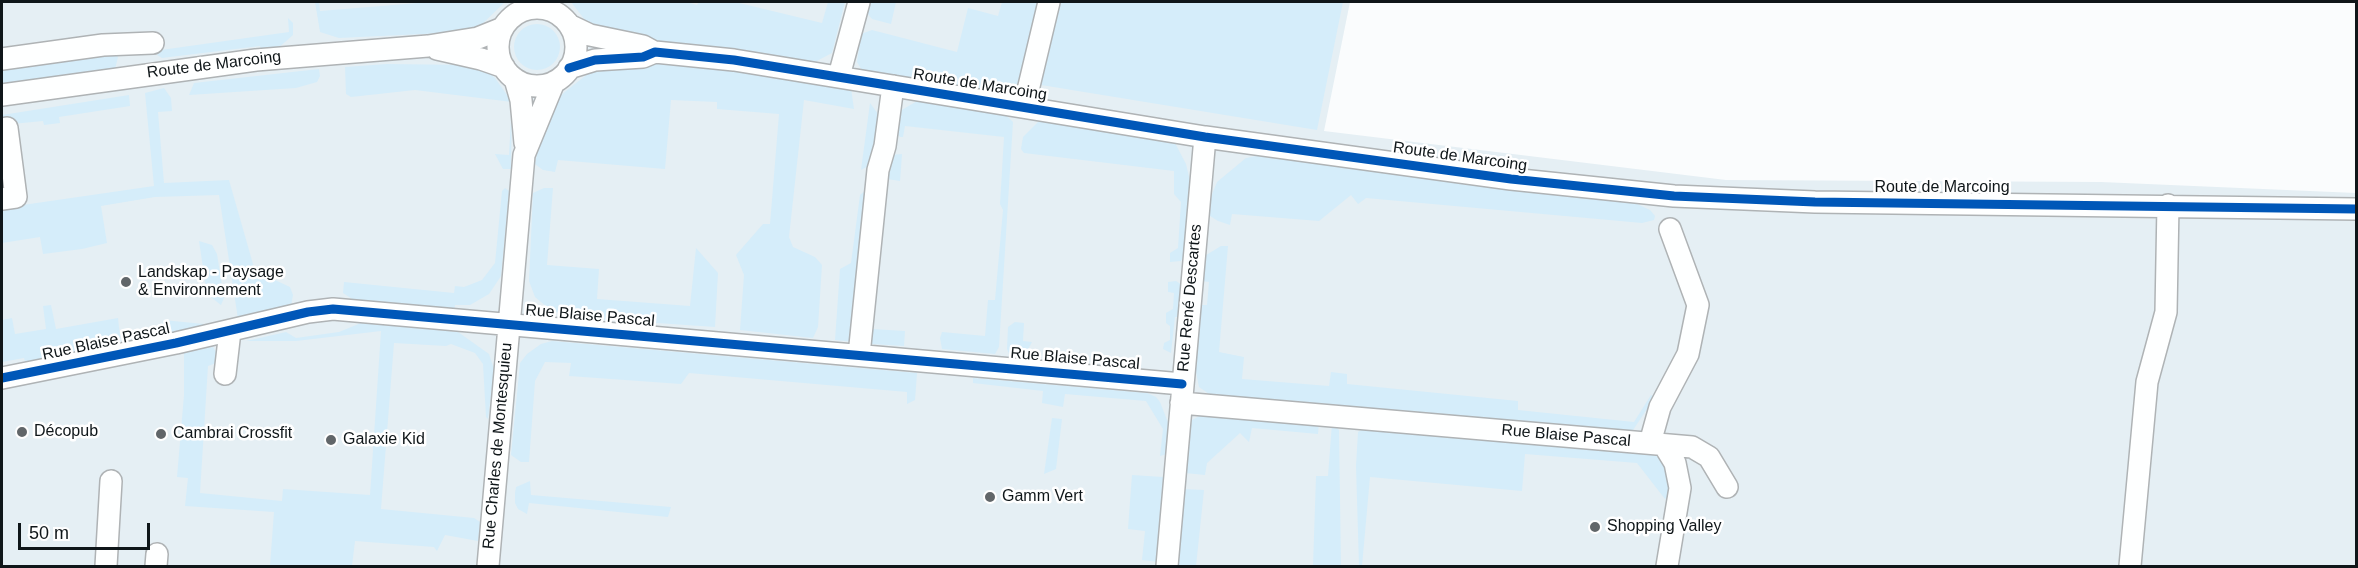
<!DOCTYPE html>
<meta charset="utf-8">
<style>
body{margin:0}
#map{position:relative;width:2358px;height:568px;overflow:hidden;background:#fafcfd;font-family:Helvetica,sans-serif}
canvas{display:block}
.frame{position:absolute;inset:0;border:3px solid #0f1619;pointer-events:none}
.scale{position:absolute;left:18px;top:523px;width:132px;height:27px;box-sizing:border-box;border:3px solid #0f1619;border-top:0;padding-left:8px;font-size:18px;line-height:21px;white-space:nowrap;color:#0f1619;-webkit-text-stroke:4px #fff;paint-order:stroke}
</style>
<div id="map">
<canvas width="2358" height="568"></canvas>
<div class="frame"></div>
<div class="scale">50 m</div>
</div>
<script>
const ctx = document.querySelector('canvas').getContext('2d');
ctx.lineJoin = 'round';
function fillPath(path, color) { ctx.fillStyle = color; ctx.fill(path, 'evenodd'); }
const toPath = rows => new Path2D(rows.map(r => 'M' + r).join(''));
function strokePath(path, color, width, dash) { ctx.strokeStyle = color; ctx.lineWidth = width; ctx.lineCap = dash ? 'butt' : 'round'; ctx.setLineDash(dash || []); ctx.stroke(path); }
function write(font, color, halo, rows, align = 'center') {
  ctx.font = font + ' Helvetica,sans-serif'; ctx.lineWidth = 5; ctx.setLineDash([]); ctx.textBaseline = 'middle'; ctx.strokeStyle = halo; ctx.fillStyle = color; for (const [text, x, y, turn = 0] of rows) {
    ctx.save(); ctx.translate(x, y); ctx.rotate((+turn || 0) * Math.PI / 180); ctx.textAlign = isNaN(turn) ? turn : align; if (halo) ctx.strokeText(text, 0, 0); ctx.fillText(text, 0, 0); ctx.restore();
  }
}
fillPath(toPath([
 [2,2,1350,2,1324,131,1726,180,2101,182,2356,193,2356,566,2,566]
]), '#e5eff4');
fillPath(toPath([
 [315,2,319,2,320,11,430,2,505,2,479,27,443,33,339,38,320,32],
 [571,2,687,2,697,5,699,2,735,2,822,23,828,2,845,2,832,53,813,63,618,35,585,20],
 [870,2,896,2,891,24,872,19,867,13],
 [1002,2,1039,2,1018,83,1007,92,997,94,863,72,857,62,861,34,872,30,957,52,968,8,998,16],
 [1055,2,1343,2,1317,130,1035,84],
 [288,18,293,23,293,35,277,49,261,51,260,46,162,58,157,55,161,50,289,32],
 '514 47a23 23 0 1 1 46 0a23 23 0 1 1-46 0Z',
 [113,51,118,57,115,69,2,86,2,64],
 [658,62,726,67,851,88,854,109,804,100,789,237,793,247,815,257,822,265,818,327,813,338,740,330,744,275,736,255,763,224,770,224,779,114,717,109,717,102,671,100,665,169,558,160,555,172,543,170,535,164,540,138,557,99,566,91,589,73],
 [387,64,467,65,488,72,495,78,512,102,511,169,503,169,495,154,509,155,512,102,415,90,351,97,346,94,345,67],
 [319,69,320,76,317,82,296,88,189,95,194,83],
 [164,88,171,98,172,111,158,112,164,183,229,180,257,278,275,280,290,287,293,295,291,306,238,319,219,195,155,197,101,206,107,243,82,249,43,254,40,237,2,243,2,208,154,186,145,93],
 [129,95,130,106,59,117,60,123,44,125,43,121,2,125,2,115],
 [919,100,1006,115,1013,122,999,347,995,354,942,349,940,338,942,332,985,336,988,300,995,300,1003,210,1000,204,1004,137,905,126,903,137,900,137,895,131,900,111],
 [870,103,878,114,880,124,870,165,861,170],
 [1040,120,1175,143,1186,164,1190,181,1184,256,1181,261,1170,262,1170,253,1178,248,1181,202,1174,194,1174,171,1024,153,1021,149,1023,137],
 [902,154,900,181,887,179,890,155],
 [1256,156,1635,203,1650,210,1655,216,1654,220,1642,223,1620,221,1366,198,1358,204,1351,195,1319,221,1232,214,1230,225,1218,221,1207,214,1208,204,1217,182,1246,158],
 [505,188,509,191,501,276,489,294,470,305,455,305,454,311,357,302,343,293,344,282,454,293,455,286,464,287,482,280,495,263,502,191],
 [544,188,553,188,547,265,599,269,597,299,690,306,696,248,718,273,715,327,585,318,561,314,547,307,535,297,529,281,533,193],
 [866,190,854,342,835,340,840,269,851,263,860,195],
 [199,241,212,245,217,254,224,298,221,305,207,294],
 [1221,246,1228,246,1219,352,1244,357,1242,379,1329,386,1331,372,1347,374,1347,384,1518,401,1518,410,1634,422,1651,395,1655,397,1631,433,1212,396,1199,387,1195,367,1200,305,1207,305,1209,282,1202,281,1203,257],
 [1176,281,1182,285,1179,317,1175,317,1171,353,1163,349,1164,343,1170,340,1170,326,1166,323,1166,313,1173,309,1174,293,1168,292,1168,282],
 [51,305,56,329,118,318,121,345,26,365,24,358,2,362,2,320,12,318,15,334,46,329,43,306],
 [163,320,204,324,205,327,150,339,149,335,162,332],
 [1015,322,1024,323,1023,341,1032,342,1024,357,1010,356,1007,349,1008,327],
 [361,323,458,332,489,354,494,369,488,419,486,417,483,364,475,353,451,344,446,346,394,343,381,509,474,518,480,522,478,541,445,535,437,551,434,547,355,541,352,566,270,566,274,512,185,506,188,478,177,477,184,395,184,353,213,347,222,361,208,366,200,493,282,501,283,489,370,495,381,331,296,341,246,341,286,332,296,338,339,332],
 [872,329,905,331,904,346,872,344],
 [552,341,917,373,915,400,907,404,907,392,689,373,681,384,569,376,571,363,545,362,535,381,529,462,521,462,511,455,520,363,527,354,541,344],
 [973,378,1147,393,1156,397,1160,402,1169,425,1167,454,1160,456,1163,429,1146,401,1065,394,1063,407,1042,403,1043,391,973,383],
 [1205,413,1319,422,1318,434,1252,428,1249,442,1240,433,1207,463,1205,475,1185,473,1189,427,1192,420],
 [1052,418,1062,419,1056,469,1044,474],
 [1332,423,1339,430,1341,566,1313,566,1316,476,1328,476],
 [1369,426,1652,452,1666,464,1672,496,1665,499,1637,463,1525,454,1522,491,1370,477,1362,566,1359,566,1356,466,1358,432],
 [1132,475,1163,477,1166,481,1159,562,1142,560,1145,531,1128,529],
 [530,481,531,495,671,507,668,517,529,503,527,514,518,509,515,503,515,493,516,487],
 [1183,489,1204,490,1196,566,1176,566]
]), '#d5edfa');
const minor = toPath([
 '498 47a39 39 0 1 1 78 0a39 39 0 1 1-78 0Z',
 [569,25,590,35,643,46,654,52],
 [437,49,481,59,504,67],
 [2,59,103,45,153,43],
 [569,68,595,60,643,57,655,52,734,60,1205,137,1511,179,1674,196,1815,202,2356,209],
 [839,76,859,2],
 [515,79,521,100,525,143],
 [2,95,256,60,428,46,478,38,503,28],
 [1024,107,1049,2],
 [2,129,7,128,16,197,2,199],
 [859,355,878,170,885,146,893,86],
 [225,374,230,331],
 [2,378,176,343,308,312,333,309,1182,384],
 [1181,403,1692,447,1709,457,1727,487],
 [1650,443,1660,407,1688,354,1698,305,1670,229],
 [1664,445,1675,463,1680,488,1667,566],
 [106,566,111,481],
 [156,566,157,554],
 [488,566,524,155,554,82],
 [1167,566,1205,137],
 [2130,566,2147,382,2166,312,2168,205]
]);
strokePath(minor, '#afb3b5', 24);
strokePath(minor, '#feffff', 21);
strokePath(toPath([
 [569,68,595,60,643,57,655,52,734,60,1205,137,1511,179,1674,196,1815,202,2356,209],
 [2,378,176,343,308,312,333,309,1182,384]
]), '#0057b8', 9);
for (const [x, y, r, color] of [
 [126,282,6,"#616669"],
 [22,432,6,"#616669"],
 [161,434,6,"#616669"],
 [331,440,6,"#616669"],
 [990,497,6,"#616669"],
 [1595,527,6,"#616669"]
]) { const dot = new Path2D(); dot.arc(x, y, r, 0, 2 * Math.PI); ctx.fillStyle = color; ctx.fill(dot); strokePath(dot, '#fff', 2); }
write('16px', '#0f1619', '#fff', [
 ["Route de Marcoing",214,65,-7],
 ["Route de Marcoing",980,85,9],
 ["Route de Marcoing",1460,157,8],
 ["Route de Marcoing",1942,188],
 ["Rue René Descartes",1190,298,-85],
 ["Rue Blaise Pascal",590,316,5],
 ["Rue Blaise Pascal",106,342,-12],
 ["Rue Blaise Pascal",1075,359,5],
 ["Rue Blaise Pascal",1566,436,5],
 ["Rue Charles de Montesquieu",498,446,-85]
]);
write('16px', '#0f1619', '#fff', [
 ["Landskap - Paysage",138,273],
 ["& Environnement",138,291],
 ["Décopub",34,432],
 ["Cambrai Crossfit",173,434],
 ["Galaxie Kid",343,440],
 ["Gamm Vert",1002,497],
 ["Shopping Valley",1607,527]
], 'left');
</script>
